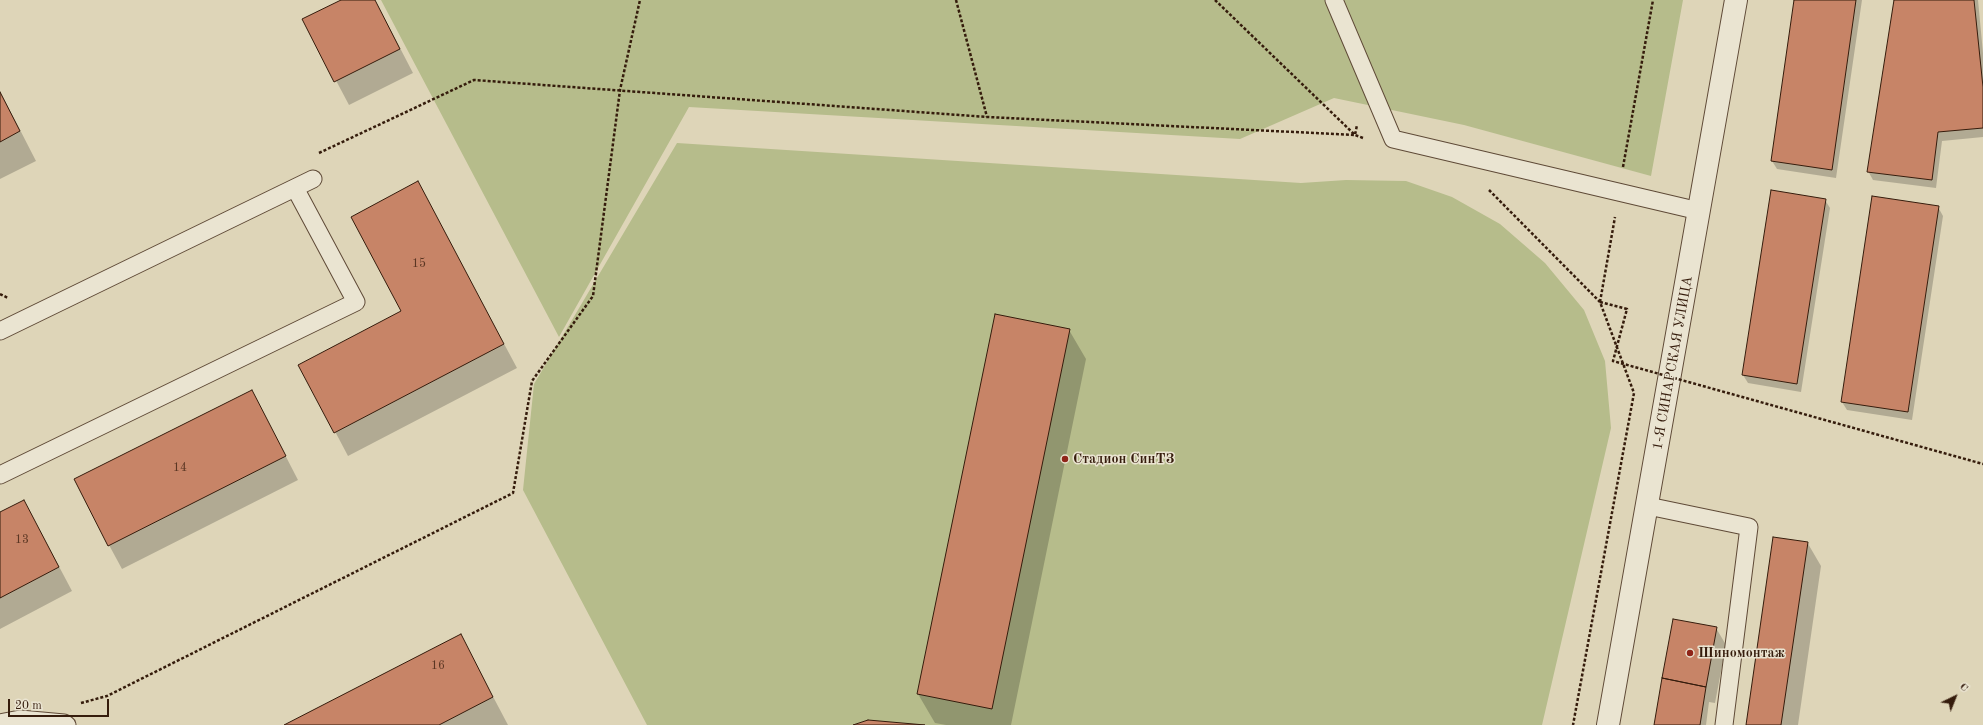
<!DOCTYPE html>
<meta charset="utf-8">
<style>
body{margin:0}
#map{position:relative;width:1983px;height:725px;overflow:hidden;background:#ded5b8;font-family:"Old Standard TT",serif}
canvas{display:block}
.north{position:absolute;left:1935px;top:677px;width:40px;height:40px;-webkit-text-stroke:3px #eae4d1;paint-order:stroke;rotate:43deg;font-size:11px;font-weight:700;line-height:16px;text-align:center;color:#351c0c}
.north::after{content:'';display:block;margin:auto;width:14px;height:18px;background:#351c0c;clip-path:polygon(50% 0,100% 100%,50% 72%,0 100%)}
.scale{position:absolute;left:8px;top:699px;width:101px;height:18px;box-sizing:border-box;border:2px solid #351c0c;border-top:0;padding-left:5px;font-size:12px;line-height:14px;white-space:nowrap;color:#351c0c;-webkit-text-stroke:3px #eae4d1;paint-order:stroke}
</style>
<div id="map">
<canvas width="1983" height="725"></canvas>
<div class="north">С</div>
<div class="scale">20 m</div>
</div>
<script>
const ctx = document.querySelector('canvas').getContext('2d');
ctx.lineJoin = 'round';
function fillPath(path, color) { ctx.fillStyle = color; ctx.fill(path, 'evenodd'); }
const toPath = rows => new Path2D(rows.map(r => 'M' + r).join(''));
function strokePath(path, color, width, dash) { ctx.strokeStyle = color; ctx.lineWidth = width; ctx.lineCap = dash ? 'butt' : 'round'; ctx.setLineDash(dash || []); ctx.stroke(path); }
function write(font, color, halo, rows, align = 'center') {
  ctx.font = font + ' "Old Standard TT",serif'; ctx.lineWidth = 3; ctx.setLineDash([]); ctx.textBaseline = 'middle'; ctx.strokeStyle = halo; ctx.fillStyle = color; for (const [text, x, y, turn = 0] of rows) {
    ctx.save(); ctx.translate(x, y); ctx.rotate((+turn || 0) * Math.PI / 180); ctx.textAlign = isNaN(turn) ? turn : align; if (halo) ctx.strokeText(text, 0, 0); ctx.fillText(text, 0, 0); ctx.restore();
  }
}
fillPath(toPath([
 [381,0,1683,0,1651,176,1464,125,1334,98,1240,139,689,107,559,337],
 [677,143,1301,183,1346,180,1406,181,1452,197,1500,224,1545,263,1584,310,1605,361,1611,428,1542,725,647,725,523,490,534,384]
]), '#b6bc8b');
fillPath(toPath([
 [343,0,375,0,413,73,349,105,304,20],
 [1795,0,1862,0,1836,178,1777,169,1772,161],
 [1895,0,1978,0,1983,53,1983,137,1942,141,1936,188,1873,180,1868,171],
 [0,91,36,161,0,179],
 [418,183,517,368,348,456,300,365,402,312],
 [1825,200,1830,208,1801,392,1748,383,1743,375],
 [1938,207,1943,216,1912,420,1847,410,1842,402],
 [1069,330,1086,359,1011,725,946,725,935,723,918,694],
 [252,391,298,480,122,569,109,545],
 [0,514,37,525,72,591,0,629],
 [1807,542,1821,566,1798,725,1747,725],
 [1716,628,1726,645,1715,703,1709,702,1706,725,1655,725],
 [461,636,508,725,286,725]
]), '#0003');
const building = toPath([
 [341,0,375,0,400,49,334,82,302,19,341,0],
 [1794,0,1856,0,1832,170,1771,161,1794,0],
 [1894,0,1974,0,1983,87,1983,128,1938,132,1932,180,1867,172,1894,0],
 [0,92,20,131,0,142,0,92],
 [418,181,504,344,334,433,298,365,401,311,351,217,418,181],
 [1771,190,1826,199,1797,384,1742,375,1771,190],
 [1872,196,1939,206,1908,412,1841,402,1872,196],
 [995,314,1070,329,992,709,917,694,995,314],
 [252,390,286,456,108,546,74,479,252,390],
 [24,500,59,567,0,598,0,512,24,500],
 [1773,537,1808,542,1781,725,1746,725,1773,537],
 [1673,619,1717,627,1706,687,1662,678,1673,619],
 [461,634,493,697,439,725,284,725,461,634],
 [1662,678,1706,687,1700,725,1654,725,1662,678],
 [868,720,925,725,853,725,868,720]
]);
fillPath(building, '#c78467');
strokePath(building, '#351c0c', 1);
const service = toPath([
 [1334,0,1393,139,1699,211],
 [0,331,313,179],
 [0,475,356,302,295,188],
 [1648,506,1749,527,1724,725],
 [0,723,20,719,64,723,67,725]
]);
const tertiary = toPath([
 [1608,725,1736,0]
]);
strokePath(service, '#5f4a37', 19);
strokePath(tertiary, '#5f4a37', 24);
strokePath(toPath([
 [956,0,987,117],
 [1215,0,1355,135,1363,138],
 [319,153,474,80,987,117,1355,135,1357,125],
 [1623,167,1653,0],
 [1489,190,1600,302,1634,393,1573,725],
 [0,294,8,298],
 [1600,302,1615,217],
 [81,703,107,696,513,493,532,381,593,296,620,90,640,0]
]), '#351c0c', 2.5, [3, 2]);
strokePath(service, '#eae4d1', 17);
strokePath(tertiary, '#eae4d1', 22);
strokePath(toPath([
 [1600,302,1627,309,1613,361,1983,464]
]), '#351c0c', 2.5, [3, 2]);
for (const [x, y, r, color] of [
 [1065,459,4,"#8f2418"],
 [1690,653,4,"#8f2418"]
]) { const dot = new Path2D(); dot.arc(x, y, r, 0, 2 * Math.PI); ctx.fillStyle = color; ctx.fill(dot); strokePath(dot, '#eae4d1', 1.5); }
write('12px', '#5a3623', null, [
 ["15",419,264],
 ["14",180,468],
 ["13",22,540],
 ["16",438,666]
]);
write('14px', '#351c0c', '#eae4d1', [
 ["1-Я СИНАРСКАЯ УЛИЦА",1673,363,-80]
]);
write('bold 14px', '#351c0c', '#eae4d1', [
 ["Стадион СинТЗ",1073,459],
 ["Шиномонтаж",1698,653]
], 'left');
</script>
